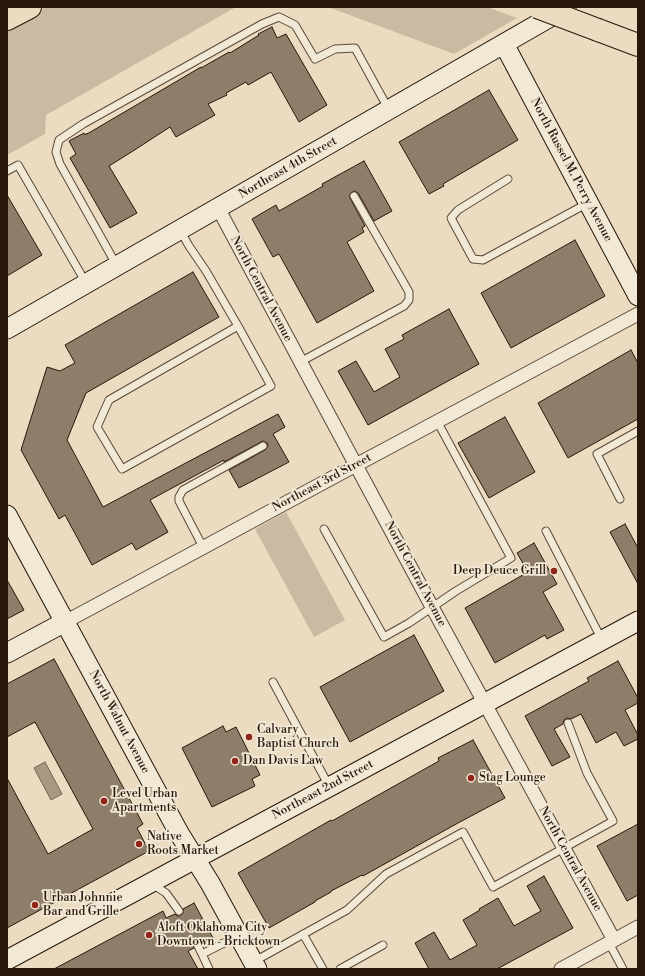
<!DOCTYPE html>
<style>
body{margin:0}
#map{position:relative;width:645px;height:976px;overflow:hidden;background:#ebdbc0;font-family:"Libre Bodoni",serif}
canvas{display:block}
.frame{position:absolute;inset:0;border:8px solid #27170a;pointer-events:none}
</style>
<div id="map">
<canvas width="645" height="976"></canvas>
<div class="frame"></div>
</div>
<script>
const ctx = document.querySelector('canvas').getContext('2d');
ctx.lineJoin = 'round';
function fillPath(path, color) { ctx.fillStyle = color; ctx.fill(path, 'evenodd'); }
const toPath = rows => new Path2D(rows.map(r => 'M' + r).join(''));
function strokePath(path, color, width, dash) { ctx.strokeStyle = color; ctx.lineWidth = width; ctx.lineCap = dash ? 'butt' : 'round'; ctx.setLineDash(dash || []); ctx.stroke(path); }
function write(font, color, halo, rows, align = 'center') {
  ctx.font = font + ' "Libre Bodoni",serif'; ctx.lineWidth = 3.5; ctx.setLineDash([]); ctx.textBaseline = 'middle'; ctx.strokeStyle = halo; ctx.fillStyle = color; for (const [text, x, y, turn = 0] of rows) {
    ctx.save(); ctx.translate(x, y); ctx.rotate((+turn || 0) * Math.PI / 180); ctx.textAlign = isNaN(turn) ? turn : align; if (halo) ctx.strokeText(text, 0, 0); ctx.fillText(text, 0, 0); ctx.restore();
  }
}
fillPath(toPath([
 [46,7,236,7,46,115,45,134,7,155,7,28],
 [328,7,487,7,517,18,454,54],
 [286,512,345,620,314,637,255,529]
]), '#cabaa1');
const water = toPath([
 [45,762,62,794,51,800,34,768,45,762]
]);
fillPath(water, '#a89882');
strokePath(water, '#746452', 1);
const building = toPath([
 [272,27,277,38,286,34,327,105,299,122,271,72,248,85,246,82,226,93,227,95,208,104,215,115,176,137,170,127,133,151,109,166,137,213,110,228,70,158,76,154,69,141,84,133,85,135,87,133,87,134,201,67,201,68,229,52,230,53,259,35,258,34,272,27],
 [489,90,518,140,443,184,444,186,429,194,399,142,489,90],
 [364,161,392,211,374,221,358,193,354,191,350,194,350,198,365,226,362,228,364,232,347,242,374,291,317,323,279,254,273,257,252,219,276,205,279,211,323,186,322,184,364,161],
 [7,195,42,255,7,276,7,195],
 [575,240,605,296,511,348,481,293,575,240],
 [193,272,219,317,86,393,67,440,103,507,278,414,285,427,273,434,289,462,239,488,229,470,265,450,268,446,267,443,263,441,261,442,224,462,224,460,150,500,168,532,136,550,132,543,92,565,65,515,59,519,21,450,47,367,60,371,75,363,65,345,193,272],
 [449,309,479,364,368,425,338,371,356,361,374,392,400,377,385,349,404,339,402,335,449,309],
 [631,350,638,363,638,419,568,458,538,403,631,350],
 [505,417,535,472,489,498,458,443,505,417],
 [625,524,638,548,638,584,610,532,625,524],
 [534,543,557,584,543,592,564,630,547,639,545,635,495,663,465,608,528,572,517,553,534,543],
 [7,580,24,610,7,619,7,580],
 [414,635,444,691,350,742,320,687,414,635],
 [54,659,143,824,137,828,149,851,7,928,7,778,48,854,93,829,35,722,7,737,7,684,54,659],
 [618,661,638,698,638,703,625,710,638,735,638,739,624,746,616,732,596,743,581,714,571,719,567,718,564,720,563,724,554,729,570,757,552,766,525,716,589,681,587,678,618,661],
 [223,726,226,732,236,727,260,775,252,779,255,786,212,807,182,748,223,726],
 [473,740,505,798,458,823,363,876,362,875,331,891,331,892,315,901,315,902,269,928,238,873,331,820,332,821,439,761,438,758,473,740],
 [638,824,638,895,627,901,597,846,638,824],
 [544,876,573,928,497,969,429,969,415,943,434,932,450,960,477,945,463,920,480,910,479,909,498,898,514,926,541,911,527,886,544,876],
 [194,903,213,938,202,944,199,941,195,942,193,945,194,948,188,951,198,969,54,969,163,911,166,918,175,914,177,916,180,916,183,913,183,909,194,903]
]);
fillPath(building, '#8d7d69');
strokePath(building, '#27170a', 1);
const lane = toPath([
 [7,171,18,165,86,283],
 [508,179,458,210,451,218,473,259,483,260,588,203],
 [180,230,189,246,206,271,238,326,271,386,122,469,97,427,109,400,238,326],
 [117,266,60,164,56,152,59,140,83,124,262,24,279,17,295,25,315,59,335,49,355,48,389,110],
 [300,362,404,306,409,300,409,292,354,196],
 [620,499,597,454,638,431],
 [324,529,384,637,409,623,456,591,511,558,437,421],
 [546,531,602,640],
 [203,547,179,501,179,497,183,490,263,446],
 [273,682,329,786],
 [152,884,166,893,179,911],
 [303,934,323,969],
 [609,943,623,969],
 [198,946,202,954,238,936],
 [202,954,209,969],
 [253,962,347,910,386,874,463,832,493,887,613,821,587,773,568,723],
 [340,969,383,945]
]);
const street = toPath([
 [218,208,432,607,614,940],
 [65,622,356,465,638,314],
 [561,969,638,927]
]);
const secondary = toPath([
 [504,44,638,296],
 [7,329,566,8],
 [7,515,179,833,210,883,257,969],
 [7,653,65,622],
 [7,960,638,621]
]);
const highway = toPath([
 [7,19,30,7],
 [598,30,638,45]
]);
strokePath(lane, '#584838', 9);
strokePath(street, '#584838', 15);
strokePath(secondary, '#27170a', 21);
strokePath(highway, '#27170a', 24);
strokePath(lane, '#f2e8d6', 7);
strokePath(street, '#f2e8d6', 13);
strokePath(secondary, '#f2e8d6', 19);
strokePath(highway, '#ebdbc0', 22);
const highwayBridge = toPath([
 [537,7,598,30]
]);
strokePath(highwayBridge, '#27170a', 24, []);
strokePath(highwayBridge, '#ebdbc0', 22);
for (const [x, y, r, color] of [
 [554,571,4,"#8f2418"],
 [249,737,4,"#8f2418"],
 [235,761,4,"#8f2418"],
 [471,778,4,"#8f2418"],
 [104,801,4,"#8f2418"],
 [139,844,4,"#8f2418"],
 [35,905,4,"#8f2418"],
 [149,935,4,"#8f2418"]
]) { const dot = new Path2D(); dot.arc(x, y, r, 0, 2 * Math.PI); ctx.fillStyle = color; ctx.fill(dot); strokePath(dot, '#f2e8d6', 1.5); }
write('12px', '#27170a', '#f2e8d6', [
 ["Northeast 4th Street",288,168,-30],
 ["North Russel M. Perry Avenue",571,170,62],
 ["North Central Avenue",261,289,62],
 ["Northeast 3rd Street",322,483,-28],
 ["North Central Avenue",415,574,62],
 ["North Walnut Avenue",119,722,62],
 ["Northeast 2nd Street",323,790,-28],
 ["North Central Avenue",570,859,61]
]);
write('12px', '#27170a', '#f2e8d6', [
 ["Deep Deuce Grill",546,571,"right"],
 ["Calvary",257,730],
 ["Baptist Church",257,744],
 ["Dan Davis Law",243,761],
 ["Stag Lounge",479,778],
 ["Level Urban",112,794],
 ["Apartments",112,808],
 ["Native",147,837],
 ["Roots Market",147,851],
 ["Urban Johnnie",43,898],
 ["Bar and Grille",43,912],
 ["Aloft Oklahoma City",157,928],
 ["Downtown - Bricktown",157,942]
], 'left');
</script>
